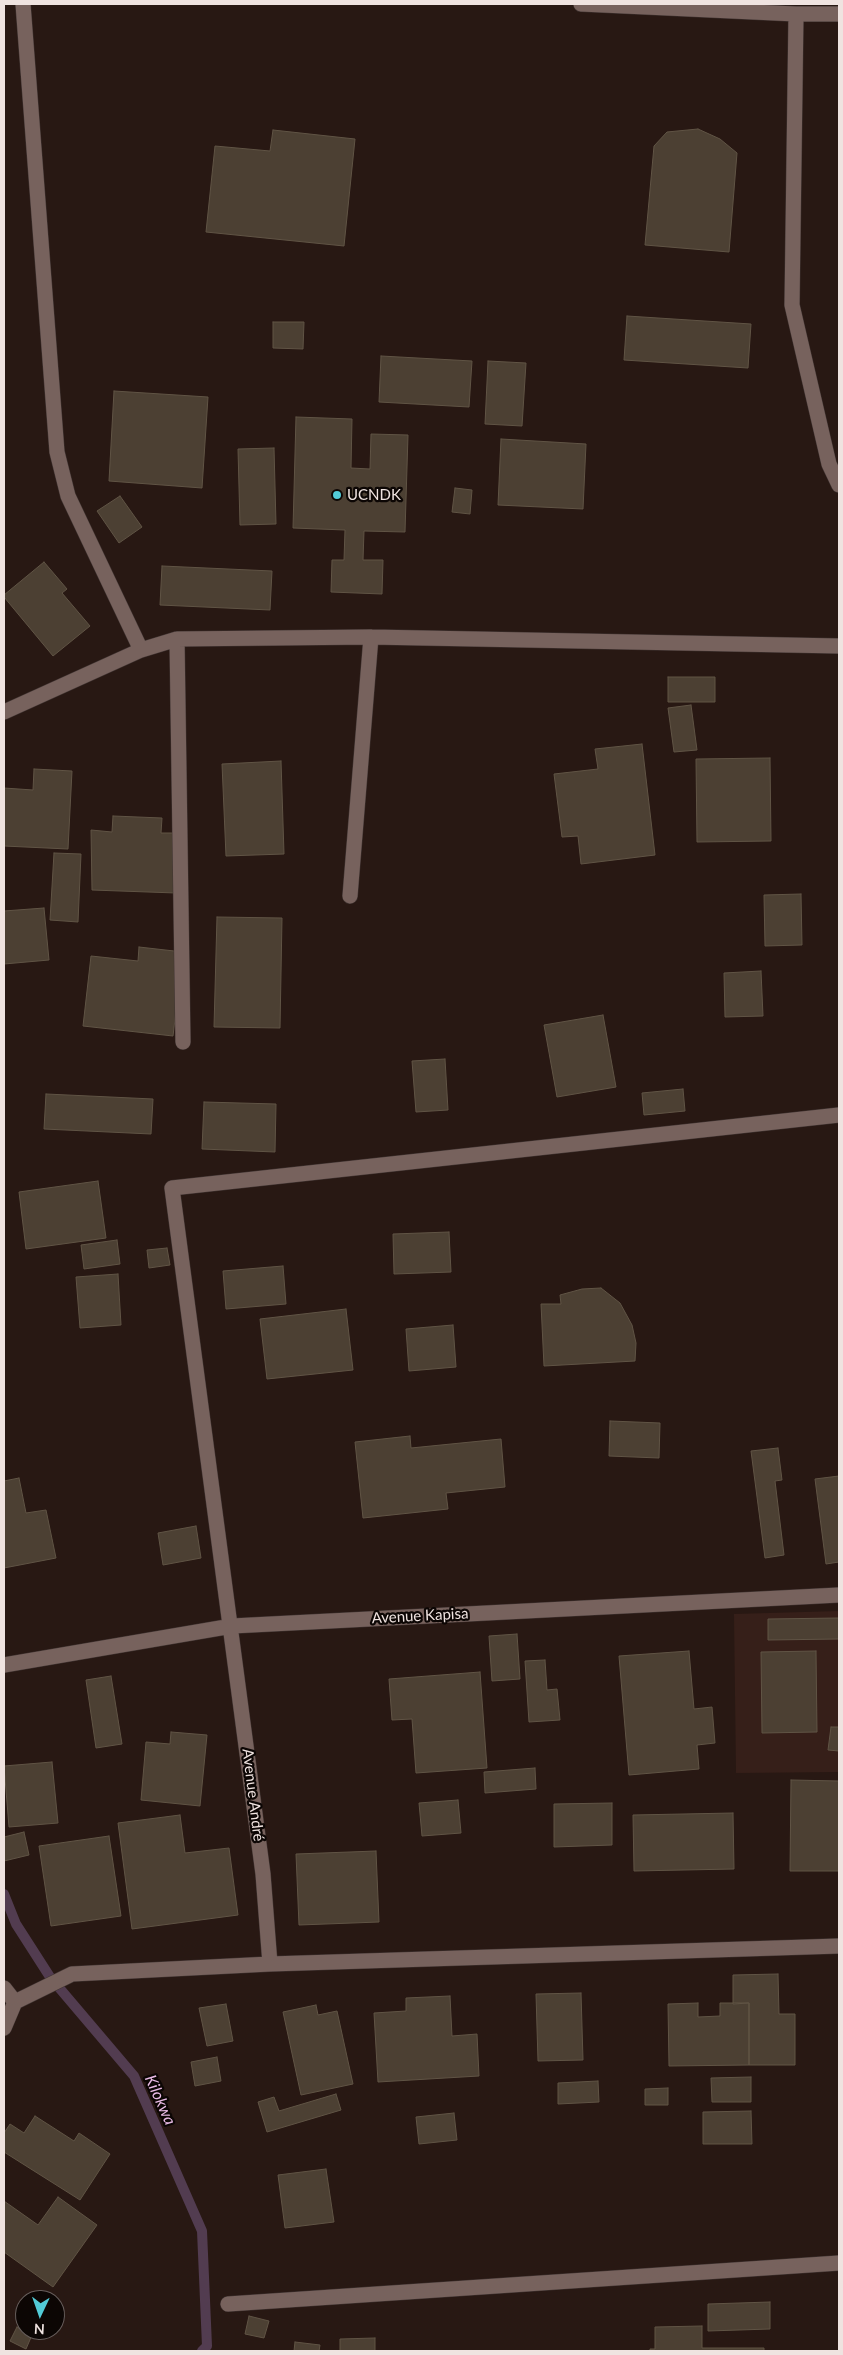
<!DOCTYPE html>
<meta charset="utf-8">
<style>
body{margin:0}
#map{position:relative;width:843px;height:2355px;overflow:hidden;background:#281813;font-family:Lato,sans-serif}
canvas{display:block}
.frame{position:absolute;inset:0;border:5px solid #efe3e0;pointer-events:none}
.north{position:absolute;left:15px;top:2290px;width:50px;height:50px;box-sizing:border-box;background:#0c0604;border:1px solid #675e5c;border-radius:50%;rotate:183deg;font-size:14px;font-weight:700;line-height:20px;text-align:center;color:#efe3e0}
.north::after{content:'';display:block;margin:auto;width:18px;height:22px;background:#52cbd7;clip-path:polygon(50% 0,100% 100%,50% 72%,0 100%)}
</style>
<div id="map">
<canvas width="843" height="2355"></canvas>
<div class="frame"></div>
<div class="north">N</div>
</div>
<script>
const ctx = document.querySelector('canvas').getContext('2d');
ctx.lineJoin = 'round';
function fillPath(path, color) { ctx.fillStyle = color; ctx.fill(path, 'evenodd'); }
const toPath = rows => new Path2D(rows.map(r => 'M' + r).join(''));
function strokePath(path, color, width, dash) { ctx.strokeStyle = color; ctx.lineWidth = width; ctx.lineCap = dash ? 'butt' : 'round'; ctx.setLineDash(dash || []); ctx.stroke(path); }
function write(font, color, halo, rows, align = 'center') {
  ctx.font = font + ' Lato,sans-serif'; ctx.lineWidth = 4.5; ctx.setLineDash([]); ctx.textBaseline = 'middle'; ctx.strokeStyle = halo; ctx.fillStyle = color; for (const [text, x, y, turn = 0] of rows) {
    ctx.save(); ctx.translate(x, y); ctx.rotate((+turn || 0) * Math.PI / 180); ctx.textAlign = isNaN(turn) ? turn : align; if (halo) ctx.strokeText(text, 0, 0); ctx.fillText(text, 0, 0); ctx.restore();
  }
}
fillPath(toPath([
 [839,1611,839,1772,736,1773,734,1614]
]), '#361f19');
strokePath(toPath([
 [4,1894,16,1924,50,1977,134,2076,202,2231,207,2346,202,2351]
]), '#523c50', 10);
const building = toPath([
 [698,129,720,139,737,153,729,252,645,245,654,146,667,132,698,129],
 [273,130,355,139,344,246,206,232,215,146,270,151,273,130],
 [627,316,751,324,748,368,624,360,627,316],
 [273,322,304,322,303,349,273,348,273,322],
 [381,356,472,361,469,407,379,402,381,356],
 [488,361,526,363,522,426,485,424,488,361],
 [114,391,208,397,202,488,109,481,114,391],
 [296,417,352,419,351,468,370,469,371,434,408,435,405,532,364,531,363,560,383,560,382,594,331,592,332,560,344,560,345,530,293,528,296,417],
 [501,439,586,444,583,509,498,505,501,439],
 [274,448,276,524,240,525,238,449,274,448],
 [455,488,472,490,470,514,452,512,455,488],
 [120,496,142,527,119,543,97,511,120,496],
 [44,562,67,589,62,593,90,626,53,656,4,597,4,595,44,562],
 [162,566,272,571,270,610,160,605,162,566],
 [668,677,715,677,715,702,668,702,668,677],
 [691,705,697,750,674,752,668,708,691,705],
 [642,744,655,855,581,864,578,836,562,837,554,774,598,769,595,749,642,744],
 [770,758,771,841,697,842,696,759,770,758],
 [281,761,284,854,226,856,222,764,281,761],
 [34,769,72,771,68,849,4,846,4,788,33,790,34,769],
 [113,816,162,818,161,833,178,833,176,893,92,890,91,830,112,832,113,816],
 [54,853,81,854,78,922,50,920,54,853],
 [801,894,802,945,765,946,764,895,801,894],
 [44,908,49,960,4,964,4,911,44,908],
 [217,917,282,918,280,1028,214,1027,217,917],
 [139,947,183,952,173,1036,83,1026,91,956,138,961,139,947],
 [761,971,763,1016,725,1017,724,973,761,971],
 [603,1015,616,1087,557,1097,544,1025,603,1015],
 [445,1059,448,1110,416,1112,412,1061,445,1059],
 [683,1089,685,1111,644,1115,642,1093,683,1089],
 [46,1094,153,1099,151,1134,44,1129,46,1094],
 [204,1102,276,1104,275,1152,202,1149,204,1102],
 [98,1181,106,1238,26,1249,19,1192,98,1181],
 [449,1232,451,1272,394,1274,393,1234,449,1232],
 [117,1240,120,1264,84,1269,81,1245,117,1240],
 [167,1248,170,1265,149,1268,147,1250,167,1248],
 [283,1266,286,1304,226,1309,223,1271,283,1266],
 [118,1274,121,1325,80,1328,76,1277,118,1274],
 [601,1288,620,1303,632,1325,636,1343,635,1361,544,1366,541,1304,561,1304,560,1295,582,1289,601,1288],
 [346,1309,353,1370,267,1379,260,1319,346,1309],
 [453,1325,456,1367,409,1371,406,1329,453,1325],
 [610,1421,660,1423,659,1458,609,1456,610,1421],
 [410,1436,411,1448,501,1439,505,1487,446,1493,448,1509,363,1518,355,1442,410,1436],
 [778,1448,782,1480,775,1481,784,1555,765,1558,751,1451,778,1448],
 [839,1476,839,1562,826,1564,815,1479,839,1476],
 [19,1478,26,1513,46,1510,56,1558,4,1568,4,1481,19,1478],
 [196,1526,201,1558,163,1565,158,1533,196,1526],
 [839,1618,839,1639,768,1640,768,1619,839,1618],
 [517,1634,520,1679,492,1681,489,1636,517,1634],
 [689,1651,694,1709,712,1707,715,1743,697,1745,699,1769,629,1775,619,1656,689,1651],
 [816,1651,817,1732,762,1733,761,1652,816,1651],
 [545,1660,547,1690,557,1689,560,1720,529,1722,525,1661,545,1660],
 [480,1672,487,1768,416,1773,412,1719,392,1720,389,1679,480,1672],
 [111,1676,122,1744,96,1748,86,1680,111,1676],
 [831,1727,839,1727,839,1751,828,1750,831,1727],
 [171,1732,207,1735,200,1806,141,1800,146,1742,170,1744,171,1732],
 [52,1762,58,1823,9,1827,4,1766,52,1762],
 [535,1768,536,1789,485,1793,484,1772,535,1768],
 [791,1780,839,1781,839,1871,790,1871,791,1780],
 [458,1800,461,1833,422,1836,419,1803,458,1800],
 [612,1803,612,1845,554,1847,554,1804,612,1803],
 [733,1813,734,1869,634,1871,633,1815,733,1813],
 [180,1815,185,1853,229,1848,238,1915,132,1929,118,1823,180,1815],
 [24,1832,29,1855,4,1861,4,1837,24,1832],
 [109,1836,121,1916,51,1926,39,1846,109,1836],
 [376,1851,379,1922,299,1925,296,1854,376,1851],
 [778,1974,779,2014,795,2014,795,2065,749,2065,749,2003,733,2004,733,1975,778,1974],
 [581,1993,583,2060,538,2061,536,1994,581,1993],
 [450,1996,452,2036,477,2034,479,2076,378,2082,374,2013,406,2011,406,1998,450,1996],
 [698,2003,698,2017,720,2016,720,2003,749,2003,749,2065,669,2066,668,2004,698,2003],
 [226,2004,233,2041,207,2046,199,2008,226,2004],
 [316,2005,318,2015,337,2011,353,2084,301,2095,283,2012,316,2005],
 [217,2057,221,2081,195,2086,191,2062,217,2057],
 [751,2077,751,2102,712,2102,711,2078,751,2077],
 [598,2081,599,2102,558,2104,558,2083,598,2081],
 [668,2088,668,2105,645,2105,645,2089,668,2088],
 [336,2094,341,2110,267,2132,258,2102,274,2097,279,2111,336,2094],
 [751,2111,752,2144,703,2144,703,2112,751,2111],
 [454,2113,457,2140,419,2144,416,2117,454,2113],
 [35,2116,74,2141,79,2133,110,2154,80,2200,4,2152,4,2133,10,2124,24,2133,35,2116],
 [326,2169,334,2222,285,2228,278,2175,326,2169],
 [58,2197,97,2225,53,2287,4,2252,4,2201,38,2225,58,2197],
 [770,2302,770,2329,708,2331,708,2304,770,2302],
 [249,2316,269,2321,264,2338,245,2334,249,2316],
 [702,2326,702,2348,764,2348,764,2351,650,2351,650,2349,655,2349,655,2327,702,2326],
 [17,2327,32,2335,26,2349,10,2341,17,2327],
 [375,2338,375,2351,340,2351,340,2339,375,2338],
 [295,2342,320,2345,319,2351,294,2351,295,2342]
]);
fillPath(building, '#4c4033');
strokePath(building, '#605445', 1);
const minor = toPath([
 [23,4,57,452,68,496,141,650],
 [581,4,796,14,839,14],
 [796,14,792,305,829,464,839,485],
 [177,639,183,1042],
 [4,712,141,650,177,639,371,637,839,646],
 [350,896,371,637],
 [4,1665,232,1626,839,1595],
 [270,1964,263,1874,172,1188,839,1115],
 [4,1988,15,2002],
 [4,2028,15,2002,72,1974,270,1964,839,1946],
 [228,2304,839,2263]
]);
strokePath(minor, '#413533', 16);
strokePath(minor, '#77625d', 15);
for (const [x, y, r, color] of [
 [337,495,5,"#52cbd7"]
]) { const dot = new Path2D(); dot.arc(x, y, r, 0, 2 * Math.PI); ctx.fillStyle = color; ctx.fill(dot); strokePath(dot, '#0c0604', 2); }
write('15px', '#efe3e0', '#0c0604', [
 ["UCNDK",347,495]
], 'left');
write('15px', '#efe3e0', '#0c0604', [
 ["Avenue Kapisa",420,1616,-3],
 ["Avenue André",253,1795,83]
]);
write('italic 16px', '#e8bae4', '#0c0604', [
 ["Kilokwa",160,2100,66]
]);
</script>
